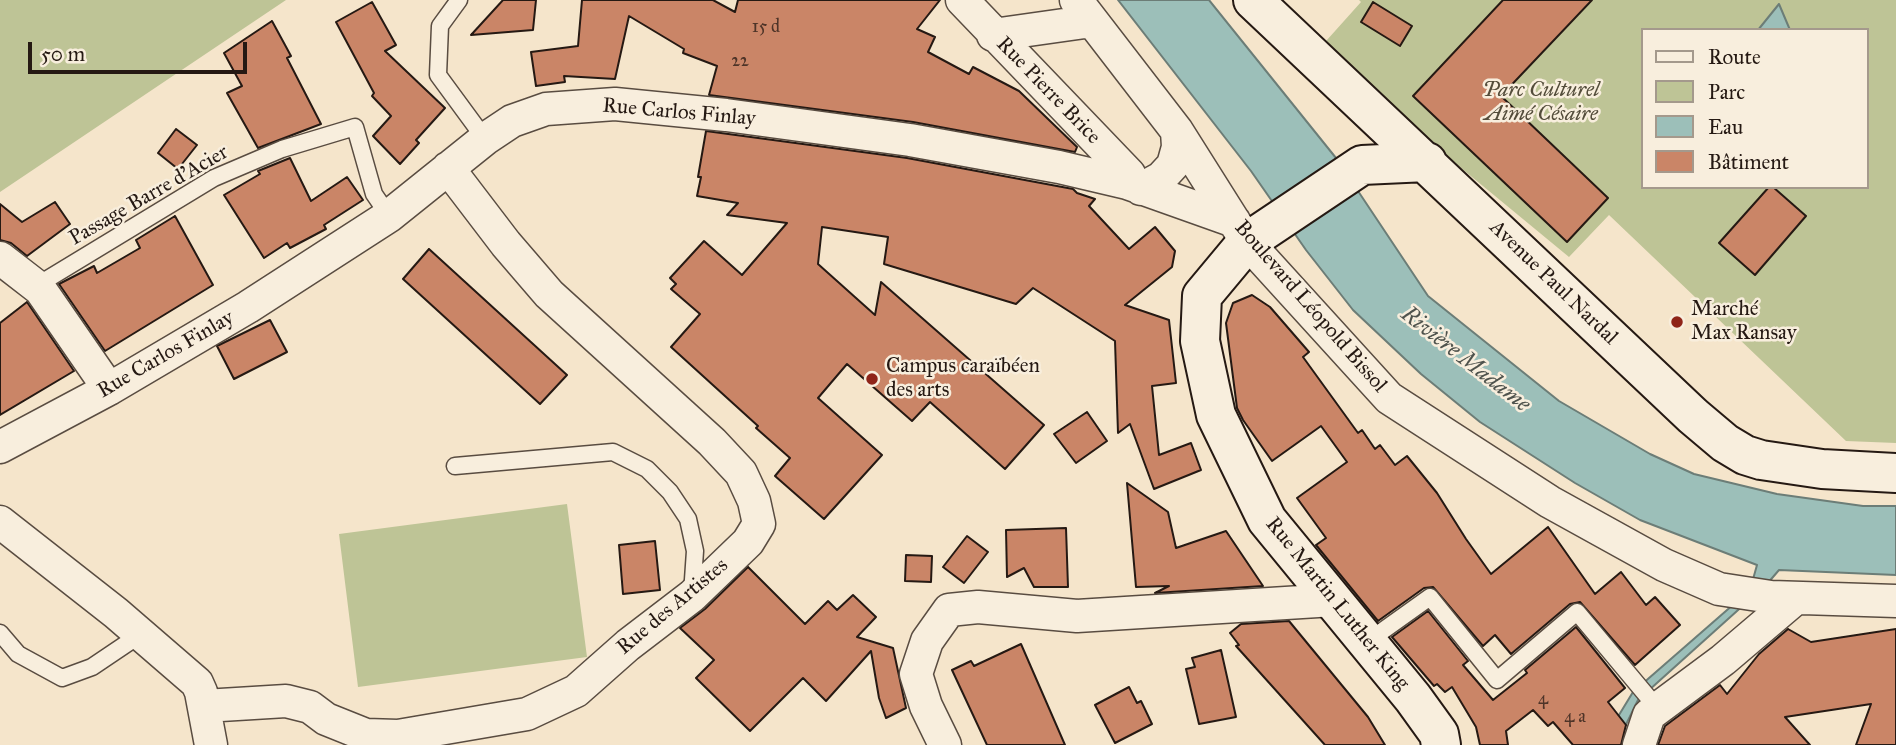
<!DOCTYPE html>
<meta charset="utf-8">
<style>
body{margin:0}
#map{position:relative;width:1896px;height:745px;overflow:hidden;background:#f5e5cb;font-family:"IM FELL Great Primer",serif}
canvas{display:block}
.legend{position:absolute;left:1641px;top:28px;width:228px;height:161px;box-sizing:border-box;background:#f8eedd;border:2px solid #a4998c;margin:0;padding:9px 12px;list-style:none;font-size:21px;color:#251913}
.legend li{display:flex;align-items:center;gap:14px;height:35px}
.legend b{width:35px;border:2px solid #a4998c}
.scale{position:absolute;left:28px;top:42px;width:219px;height:32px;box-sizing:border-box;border:4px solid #251913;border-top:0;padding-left:9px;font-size:21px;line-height:24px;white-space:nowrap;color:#251913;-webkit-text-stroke:5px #f8eedd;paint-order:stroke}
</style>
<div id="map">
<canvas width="1896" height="745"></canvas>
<ul class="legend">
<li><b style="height:9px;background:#f8eedd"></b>Route</li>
<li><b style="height:19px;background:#bec496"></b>Parc</li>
<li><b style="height:19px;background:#9cbfb9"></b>Eau</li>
<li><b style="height:19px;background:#ca8567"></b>Bâtiment</li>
</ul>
<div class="scale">50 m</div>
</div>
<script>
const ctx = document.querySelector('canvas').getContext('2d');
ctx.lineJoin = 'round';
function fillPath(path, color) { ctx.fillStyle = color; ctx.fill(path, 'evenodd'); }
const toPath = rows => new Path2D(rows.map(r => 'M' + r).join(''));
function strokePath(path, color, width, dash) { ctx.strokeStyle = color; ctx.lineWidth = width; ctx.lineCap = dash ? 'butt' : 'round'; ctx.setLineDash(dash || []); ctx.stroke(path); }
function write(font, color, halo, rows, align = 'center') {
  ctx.font = font + ' "IM FELL Great Primer",serif'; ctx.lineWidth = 5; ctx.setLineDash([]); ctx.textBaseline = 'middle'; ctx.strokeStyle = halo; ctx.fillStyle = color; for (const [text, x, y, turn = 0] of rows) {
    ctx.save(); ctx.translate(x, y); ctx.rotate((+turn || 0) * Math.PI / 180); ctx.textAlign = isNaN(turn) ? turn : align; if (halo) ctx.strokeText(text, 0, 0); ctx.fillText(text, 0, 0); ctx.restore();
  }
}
fillPath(toPath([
 [0,0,286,0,0,192],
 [1359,0,1896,0,1896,443,1846,441,1609,215,1569,257,1318,50,1361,2],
 [1642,30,1866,30,1866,187,1642,187],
 [567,504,587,657,358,687,339,534]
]), '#bec496');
const water = toPath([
 [1118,0,1209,0,1336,158,1428,296,1559,401,1650,454,1694,474,1777,494,1863,506,1896,506,1896,575,1779,570,1767,584,1638,700,1616,745,1608,733,1633,692,1750,590,1757,565,1640,520,1575,483,1480,422,1421,374,1353,310,1306,250,1251,171,1118,0],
 [1779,4,1790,30,1758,30,1779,4]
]);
fillPath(water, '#9cbfb9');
strokePath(water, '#6c7d77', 2);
const building = toPath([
 [503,0,536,0,533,30,471,35,503,0],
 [582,0,713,0,735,12,738,0,940,0,917,29,935,37,928,52,969,74,973,67,1019,91,1077,147,1075,152,913,122,709,95,717,66,683,53,684,49,629,16,615,79,564,76,565,82,536,86,531,52,578,46,582,0],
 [1503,0,1592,0,1501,96,1608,198,1567,242,1413,96,1503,0],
 [372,2,396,45,385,51,445,108,416,140,419,143,400,164,373,136,391,116,372,96,374,93,336,22,372,2],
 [1373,2,1412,26,1400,46,1361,22,1373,2],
 [272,21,291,56,287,58,321,124,258,148,227,93,242,86,224,53,272,21],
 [176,129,197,145,178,169,158,153,176,129],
 [706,131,907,158,1073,189,1077,193,1095,199,1089,206,1129,249,1155,227,1175,251,1172,267,1125,305,1169,320,1176,383,1152,386,1159,455,1191,443,1201,470,1154,489,1130,424,1118,433,1115,341,1033,288,1016,304,884,264,888,237,822,227,818,264,875,315,881,282,1044,425,1005,469,930,402,912,421,847,364,818,398,882,455,824,519,775,476,790,458,756,428,758,426,671,347,700,314,671,289,676,284,670,278,704,241,742,275,787,223,727,215,738,203,697,196,701,177,698,177,706,131],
 [290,158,311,201,347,177,363,200,324,225,326,229,290,248,287,243,264,258,224,195,260,174,258,171,290,158],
 [1769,187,1773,187,1806,216,1755,275,1719,243,1769,187],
 [55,202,70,224,27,256,11,243,0,240,0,204,22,222,55,202],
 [175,216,213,285,105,351,59,284,94,266,97,273,140,248,136,240,175,216],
 [429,249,567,375,540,404,403,279,429,249],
 [1252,295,1270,307,1309,352,1303,357,1358,433,1362,430,1375,449,1380,445,1395,465,1407,456,1437,493,1466,539,1491,574,1548,527,1595,594,1621,572,1646,605,1655,597,1680,625,1635,665,1580,602,1570,604,1511,654,1495,635,1483,646,1433,587,1424,588,1378,621,1316,545,1326,538,1297,498,1347,462,1321,426,1272,461,1243,420,1237,408,1226,323,1233,303,1252,295],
 [27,302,74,371,0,415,0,323,27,302],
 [270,320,287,352,234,379,217,346,270,320],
 [1087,412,1107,441,1076,463,1054,434,1087,412],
 [1127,483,1168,512,1176,548,1226,531,1263,586,1155,593,1169,586,1136,587,1127,483],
 [1066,528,1068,587,1034,587,1024,568,1007,577,1006,530,1066,528],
 [967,536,988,552,964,583,943,567,967,536],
 [655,541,660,590,623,594,619,545,655,541],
 [906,555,932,556,931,582,905,581,906,555],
 [748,567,805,624,828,601,837,610,853,595,876,617,857,637,893,648,906,708,886,718,879,698,871,651,826,701,803,678,750,731,696,678,714,660,680,628,705,609,748,567],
 [1428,611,1468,661,1463,665,1493,700,1527,673,1525,670,1576,627,1625,688,1608,702,1626,725,1621,745,1573,745,1553,722,1548,726,1533,710,1506,731,1508,745,1480,745,1476,727,1452,687,1445,692,1437,684,1434,686,1392,637,1428,611],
 [1289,621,1368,717,1385,745,1325,745,1236,646,1239,645,1230,633,1241,624,1289,621],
 [1788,629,1811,642,1896,629,1896,745,1856,745,1871,704,1785,717,1810,745,1658,745,1665,726,1720,685,1727,694,1759,654,1788,629],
 [1021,644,1065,745,987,745,952,670,971,661,974,666,1021,644],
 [1221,650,1236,717,1199,724,1186,669,1195,667,1192,658,1221,650],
 [1129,687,1137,703,1141,701,1152,724,1115,743,1095,705,1129,687]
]);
fillPath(building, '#ca8567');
strokePath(building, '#251913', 2);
const lane = toPath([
 [459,0,440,26,438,75,485,139],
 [36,286,214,178,282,149,355,127,374,194,389,216],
 [455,466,613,452,647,469,670,492,688,519,695,551,692,594],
 [0,633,18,654,62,678,92,667,141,634],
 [1367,642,1430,597,1497,680,1577,612,1658,709]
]);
const street = toPath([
 [962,0,1129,174,1127,183],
 [1076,0,1177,131,1247,242,1389,398,1550,502,1664,565,1719,589,1771,597,1896,601],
 [993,35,1092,21],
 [1141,189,1161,178,1173,165,1178,147,1177,131],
 [0,258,40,289,109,389],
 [0,447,109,389,248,307,389,216,485,139,512,121,546,109,615,104,726,115,910,140,1059,167,1127,183,1234,221],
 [0,522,116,613,197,683,201,692,211,745],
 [204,706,286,701,310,707,326,719,366,735,398,736,527,714,576,691,628,645,692,596,748,542,759,524,754,501,741,473,712,442,549,294,506,244,448,168],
 [945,745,926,706,916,674,927,641,949,610,978,607,1077,616,1334,600],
 [1639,745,1649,715,1723,660,1796,598]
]);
const secondary = toPath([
 [1253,0,1693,416,1725,443,1745,455,1761,460,1822,469,1896,473],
 [1427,162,1362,165,1247,242,1202,296,1200,341,1216,415,1267,520,1413,698,1439,734,1441,745]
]);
strokePath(lane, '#594c41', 19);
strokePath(street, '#594c41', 35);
strokePath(secondary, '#251913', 42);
strokePath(lane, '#f8eedd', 16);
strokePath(street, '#f8eedd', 32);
strokePath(secondary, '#f8eedd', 38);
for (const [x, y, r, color] of [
 [1677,322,7,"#8f2418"],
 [872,379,7,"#8f2418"]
]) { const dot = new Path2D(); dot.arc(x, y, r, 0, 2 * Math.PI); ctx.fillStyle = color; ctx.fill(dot); strokePath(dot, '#f8eedd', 2.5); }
write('18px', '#4e3428', null, [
 ["15 d",766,28],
 ["22",740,62],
 ["4",1543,700],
 ["4 a",1575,718]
]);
write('21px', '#251913', '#f8eedd', [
 ["Rue Pierre Brice",1048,91,46],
 ["Rue Carlos Finlay",679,113,5],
 ["Passage Barre d'Acier",149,196,-30],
 ["Avenue Paul Nardal",1553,283,44],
 ["Boulevard Léopold Bissol",1310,307,49],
 ["Rue Carlos Finlay",166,355,-30],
 ["Rue Martin Luther King",1337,604,51],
 ["Rue des Artistes",673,607,-40]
]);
write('italic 21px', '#534c3a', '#f8eedd', [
 ["Parc Culturel",1541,91],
 ["Aimé Césaire",1541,115]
]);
write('21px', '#251913', '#f8eedd', [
 ["Marché",1691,310],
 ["Max Ransay",1691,334],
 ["Campus caraïbéen",886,367],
 ["des arts",886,391]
], 'left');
write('italic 23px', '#4f534d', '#f8eedd', [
 ["Rivière Madame",1465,360,38]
]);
</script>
